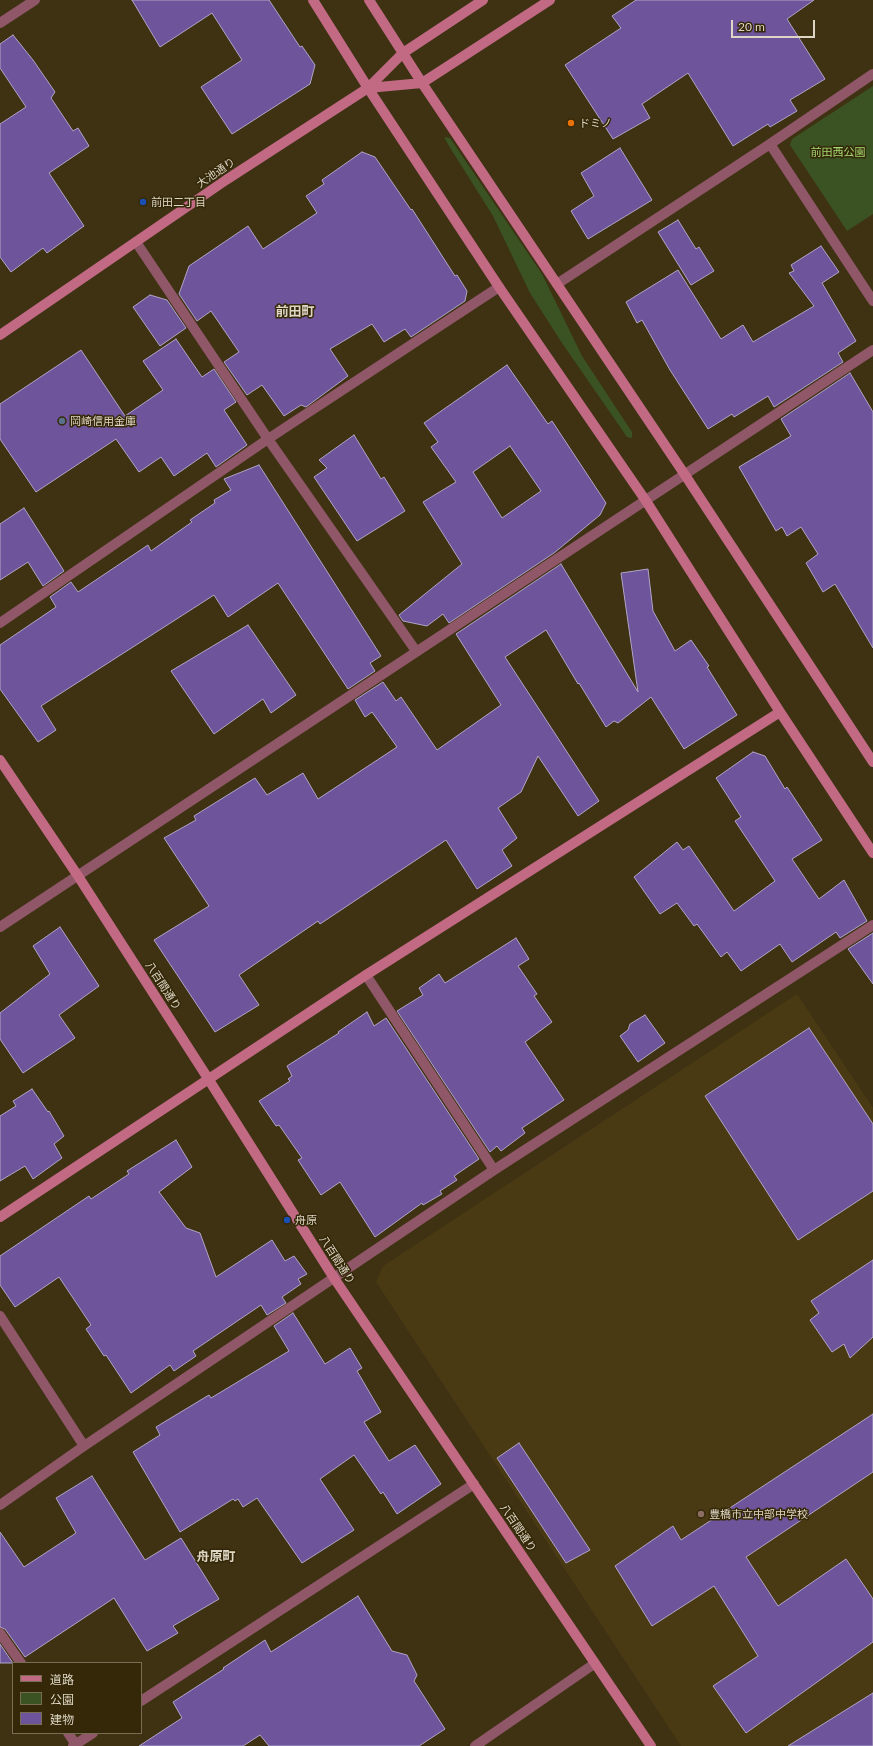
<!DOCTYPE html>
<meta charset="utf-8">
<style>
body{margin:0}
#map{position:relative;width:873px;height:1746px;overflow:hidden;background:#3e3213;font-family:Lato,"Noto Sans JP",sans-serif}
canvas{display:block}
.legend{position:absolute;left:12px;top:1662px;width:130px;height:72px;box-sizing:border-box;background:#342808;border:1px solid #786e54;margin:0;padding:5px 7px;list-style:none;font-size:12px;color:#ddd6c5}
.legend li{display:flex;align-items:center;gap:8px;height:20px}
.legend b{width:20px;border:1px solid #786e54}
.scale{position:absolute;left:731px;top:20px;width:84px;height:18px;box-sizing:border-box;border:2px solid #ddd6c5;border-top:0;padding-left:5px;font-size:12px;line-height:14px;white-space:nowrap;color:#ddd6c5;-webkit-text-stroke:3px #342808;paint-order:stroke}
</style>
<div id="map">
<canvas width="873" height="1746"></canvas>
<ul class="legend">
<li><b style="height:5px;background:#c26984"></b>道路</li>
<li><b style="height:11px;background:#3b5223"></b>公園</li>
<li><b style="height:11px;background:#6e549b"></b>建物</li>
</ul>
<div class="scale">20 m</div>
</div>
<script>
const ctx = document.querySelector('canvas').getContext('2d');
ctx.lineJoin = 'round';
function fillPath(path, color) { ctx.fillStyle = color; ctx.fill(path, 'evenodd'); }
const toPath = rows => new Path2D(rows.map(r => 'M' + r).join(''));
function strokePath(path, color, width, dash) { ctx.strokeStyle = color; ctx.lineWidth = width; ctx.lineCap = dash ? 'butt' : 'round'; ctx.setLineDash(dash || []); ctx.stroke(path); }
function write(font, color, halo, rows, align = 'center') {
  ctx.font = font + ' Lato,"Noto Sans JP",sans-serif'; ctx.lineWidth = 3; ctx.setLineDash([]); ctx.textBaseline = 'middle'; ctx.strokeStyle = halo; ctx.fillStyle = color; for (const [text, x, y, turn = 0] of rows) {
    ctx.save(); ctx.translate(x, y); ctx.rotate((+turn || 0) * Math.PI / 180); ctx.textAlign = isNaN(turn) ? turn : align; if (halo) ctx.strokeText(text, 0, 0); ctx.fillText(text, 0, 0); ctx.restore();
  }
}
fillPath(toPath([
 [797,994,873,1108,873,1746,681,1746,376,1282,383,1266]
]), '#4a3a14');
fillPath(toPath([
 [873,86,873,214,847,231,790,145,792,139],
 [444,137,450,138,542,274,582,356,632,432,632,438,627,437,562,343,530,293,493,216,449,146]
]), '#3b5223');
const building = toPath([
 [132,0,269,0,300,47,302,46,315,65,310,84,232,134,201,87,242,60,212,13,160,47,132,0],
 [636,0,814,0,787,19,825,79,790,100,797,111,770,127,768,124,733,146,688,73,642,104,650,118,613,139,565,65,621,28,612,16,636,0],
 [13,35,33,60,55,92,51,98,73,131,78,128,89,146,49,173,84,226,47,253,43,248,11,272,0,257,0,124,26,107,0,68,0,44,13,35],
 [620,148,652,200,588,239,571,211,594,196,581,173,620,148],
 [362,152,375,157,411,210,412,209,455,276,457,275,467,291,465,301,411,337,405,329,384,342,372,324,330,349,348,376,306,407,301,405,284,416,262,385,247,395,224,362,239,352,211,311,197,321,179,294,189,266,248,226,263,249,317,213,306,196,324,184,322,180,362,152],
 [678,220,696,249,699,247,714,271,691,285,658,232,678,220],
 [821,246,839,272,822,283,856,341,838,353,843,362,774,407,768,396,734,417,732,414,708,429,670,370,642,320,637,323,626,302,678,270,721,339,743,325,753,342,814,306,789,273,794,271,791,265,821,246],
 [150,295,167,300,186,328,160,346,133,307,150,295],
 [176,339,202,377,214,369,236,402,224,410,247,445,216,467,207,453,174,476,161,457,139,472,116,439,36,492,0,439,0,404,81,350,125,416,163,390,143,361,176,339],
 [507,365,548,424,552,421,606,503,600,515,554,553,449,623,443,614,427,626,403,621,399,615,462,564,423,502,456,482,431,447,438,442,424,423,507,365],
 [510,446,541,491,502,518,473,472,510,446],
 [850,373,873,412,873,648,835,584,823,592,806,563,818,554,801,527,787,536,782,527,776,531,739,467,791,436,781,419,850,373],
 [354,435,381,479,384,477,405,511,357,541,314,477,327,468,319,460,354,435],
 [259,465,381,656,370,663,375,671,348,689,278,583,228,617,214,595,41,706,56,730,38,742,0,689,0,645,56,607,50,597,71,582,78,592,148,545,151,551,192,522,190,520,215,503,214,500,231,490,224,479,259,465],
 [24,508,64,571,43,586,28,562,0,580,0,524,24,508],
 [561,564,638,692,621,573,648,569,653,611,675,651,691,640,709,666,707,667,737,715,684,749,651,697,618,723,614,721,606,727,579,683,578,684,546,630,505,657,599,801,578,816,538,756,521,792,498,808,517,838,502,850,512,866,477,889,446,840,320,924,318,921,239,975,259,1005,215,1032,154,940,209,906,164,838,196,820,194,816,255,778,267,795,303,773,318,799,397,747,372,712,365,717,355,700,383,682,396,701,401,697,437,750,501,705,456,634,561,564],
 [248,625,296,695,271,713,263,699,214,734,171,671,248,625],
 [753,752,765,756,785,789,787,787,822,840,792,859,819,899,844,880,867,921,840,938,836,932,792,962,780,944,741,971,727,952,721,957,697,924,694,926,677,903,660,914,634,877,677,842,683,850,689,846,734,911,775,881,735,821,741,817,716,778,753,752],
 [60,927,99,986,59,1015,75,1038,23,1073,0,1039,0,1013,50,974,33,946,60,927],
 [873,933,873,984,848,949,873,933],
 [516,938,529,959,518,966,537,994,534,996,552,1022,525,1042,564,1100,522,1128,525,1133,501,1151,497,1146,490,1152,397,1011,423,995,419,988,439,974,445,983,516,938],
 [367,1012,374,1026,386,1018,479,1159,454,1176,457,1180,440,1191,442,1194,423,1205,422,1203,375,1237,340,1182,321,1195,298,1160,302,1158,279,1125,276,1126,259,1101,290,1081,288,1079,292,1076,287,1066,339,1033,338,1032,367,1012],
 [645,1015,665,1043,638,1062,620,1036,628,1030,630,1024,645,1015],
 [809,1028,873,1124,873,1191,798,1240,705,1096,809,1028],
 [32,1089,48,1112,49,1111,64,1136,54,1144,62,1158,33,1179,25,1166,0,1181,0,1116,16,1106,13,1101,32,1089],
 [176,1140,192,1167,159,1192,186,1228,200,1233,216,1277,272,1240,285,1261,294,1256,307,1274,298,1279,301,1284,282,1297,286,1303,267,1315,261,1305,193,1351,196,1356,174,1371,170,1365,131,1393,106,1355,104,1356,86,1329,91,1325,59,1277,15,1307,0,1285,0,1256,89,1196,91,1199,129,1174,127,1171,176,1140],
 [873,1260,873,1337,850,1358,844,1344,832,1352,810,1320,819,1313,811,1301,873,1260],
 [293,1313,325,1364,350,1348,362,1368,357,1371,381,1412,364,1422,389,1461,415,1445,441,1484,397,1514,383,1492,381,1494,354,1455,320,1479,354,1530,302,1563,257,1498,243,1507,238,1499,235,1501,233,1499,180,1532,133,1452,160,1435,156,1427,209,1395,211,1398,289,1351,274,1326,293,1313],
 [873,1414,873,1472,746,1557,778,1606,846,1559,873,1599,873,1642,746,1733,713,1686,758,1656,714,1586,652,1626,615,1566,673,1526,681,1540,873,1414],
 [519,1443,590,1550,566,1563,497,1458,519,1443],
 [92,1476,145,1560,181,1538,219,1599,173,1626,178,1633,147,1651,114,1598,25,1657,5,1629,0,1627,0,1532,24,1567,76,1533,56,1498,92,1476],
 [358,1596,392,1651,407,1655,417,1675,414,1681,445,1729,419,1746,269,1746,260,1735,243,1746,139,1746,182,1718,173,1702,224,1669,223,1668,265,1640,271,1652,358,1596],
 [0,1644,13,1663,0,1663,0,1644],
 [873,1693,873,1746,788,1746,873,1693]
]);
fillPath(building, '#6e549b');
strokePath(building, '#b0a5c7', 1);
strokePath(toPath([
 [0,23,35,0],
 [873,74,770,144,873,301],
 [136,242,268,439,416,651],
 [557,284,770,144],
 [0,623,268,439,499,287],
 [0,927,873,350],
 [366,975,494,1170],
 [0,1316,84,1446],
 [0,1505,84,1446,494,1170,873,925],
 [0,1633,21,1663],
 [141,1701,474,1484],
 [68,1733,77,1746],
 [73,1746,93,1733],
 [475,1746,594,1664]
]), '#905768', 10);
strokePath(toPath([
 [313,0,368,88,499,287,646,501,780,712,873,853],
 [369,0,422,83,685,475,873,762],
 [368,88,422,83,550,0],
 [0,335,226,180,368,88,403,53,483,0],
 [0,760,78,876,209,1080,334,1278,651,1746],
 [0,1217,366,975,780,712]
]), '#c26984', 10);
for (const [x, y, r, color] of [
 [571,123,4,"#e8710a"],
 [143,202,4,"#1a4fb4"],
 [62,421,4,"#5c6f8a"],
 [287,1220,4,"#1a4fb4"],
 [701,1514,4,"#8d6e63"]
]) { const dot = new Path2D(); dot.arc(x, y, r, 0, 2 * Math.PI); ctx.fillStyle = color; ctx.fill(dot); strokePath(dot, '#342808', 1.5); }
write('11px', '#ddd6c5', '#342808', [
 ["ドミノ",579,123],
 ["前田二丁目",151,202],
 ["岡崎信用金庫",70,421],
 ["舟原",295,1220],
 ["豊橋市立中部中学校",709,1514]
], 'left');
write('11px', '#a5d972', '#342808', [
 ["前田西公園",838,152]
]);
write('11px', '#ddd6c5', '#342808', [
 ["大池通り",216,173,-34],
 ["八百間通り",163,986,57],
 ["八百間通り",337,1260,57],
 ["八百間通り",518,1528,56]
]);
write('bold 13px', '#ddd6c5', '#342808', [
 ["前田町",295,312],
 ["舟原町",216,1557]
]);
</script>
